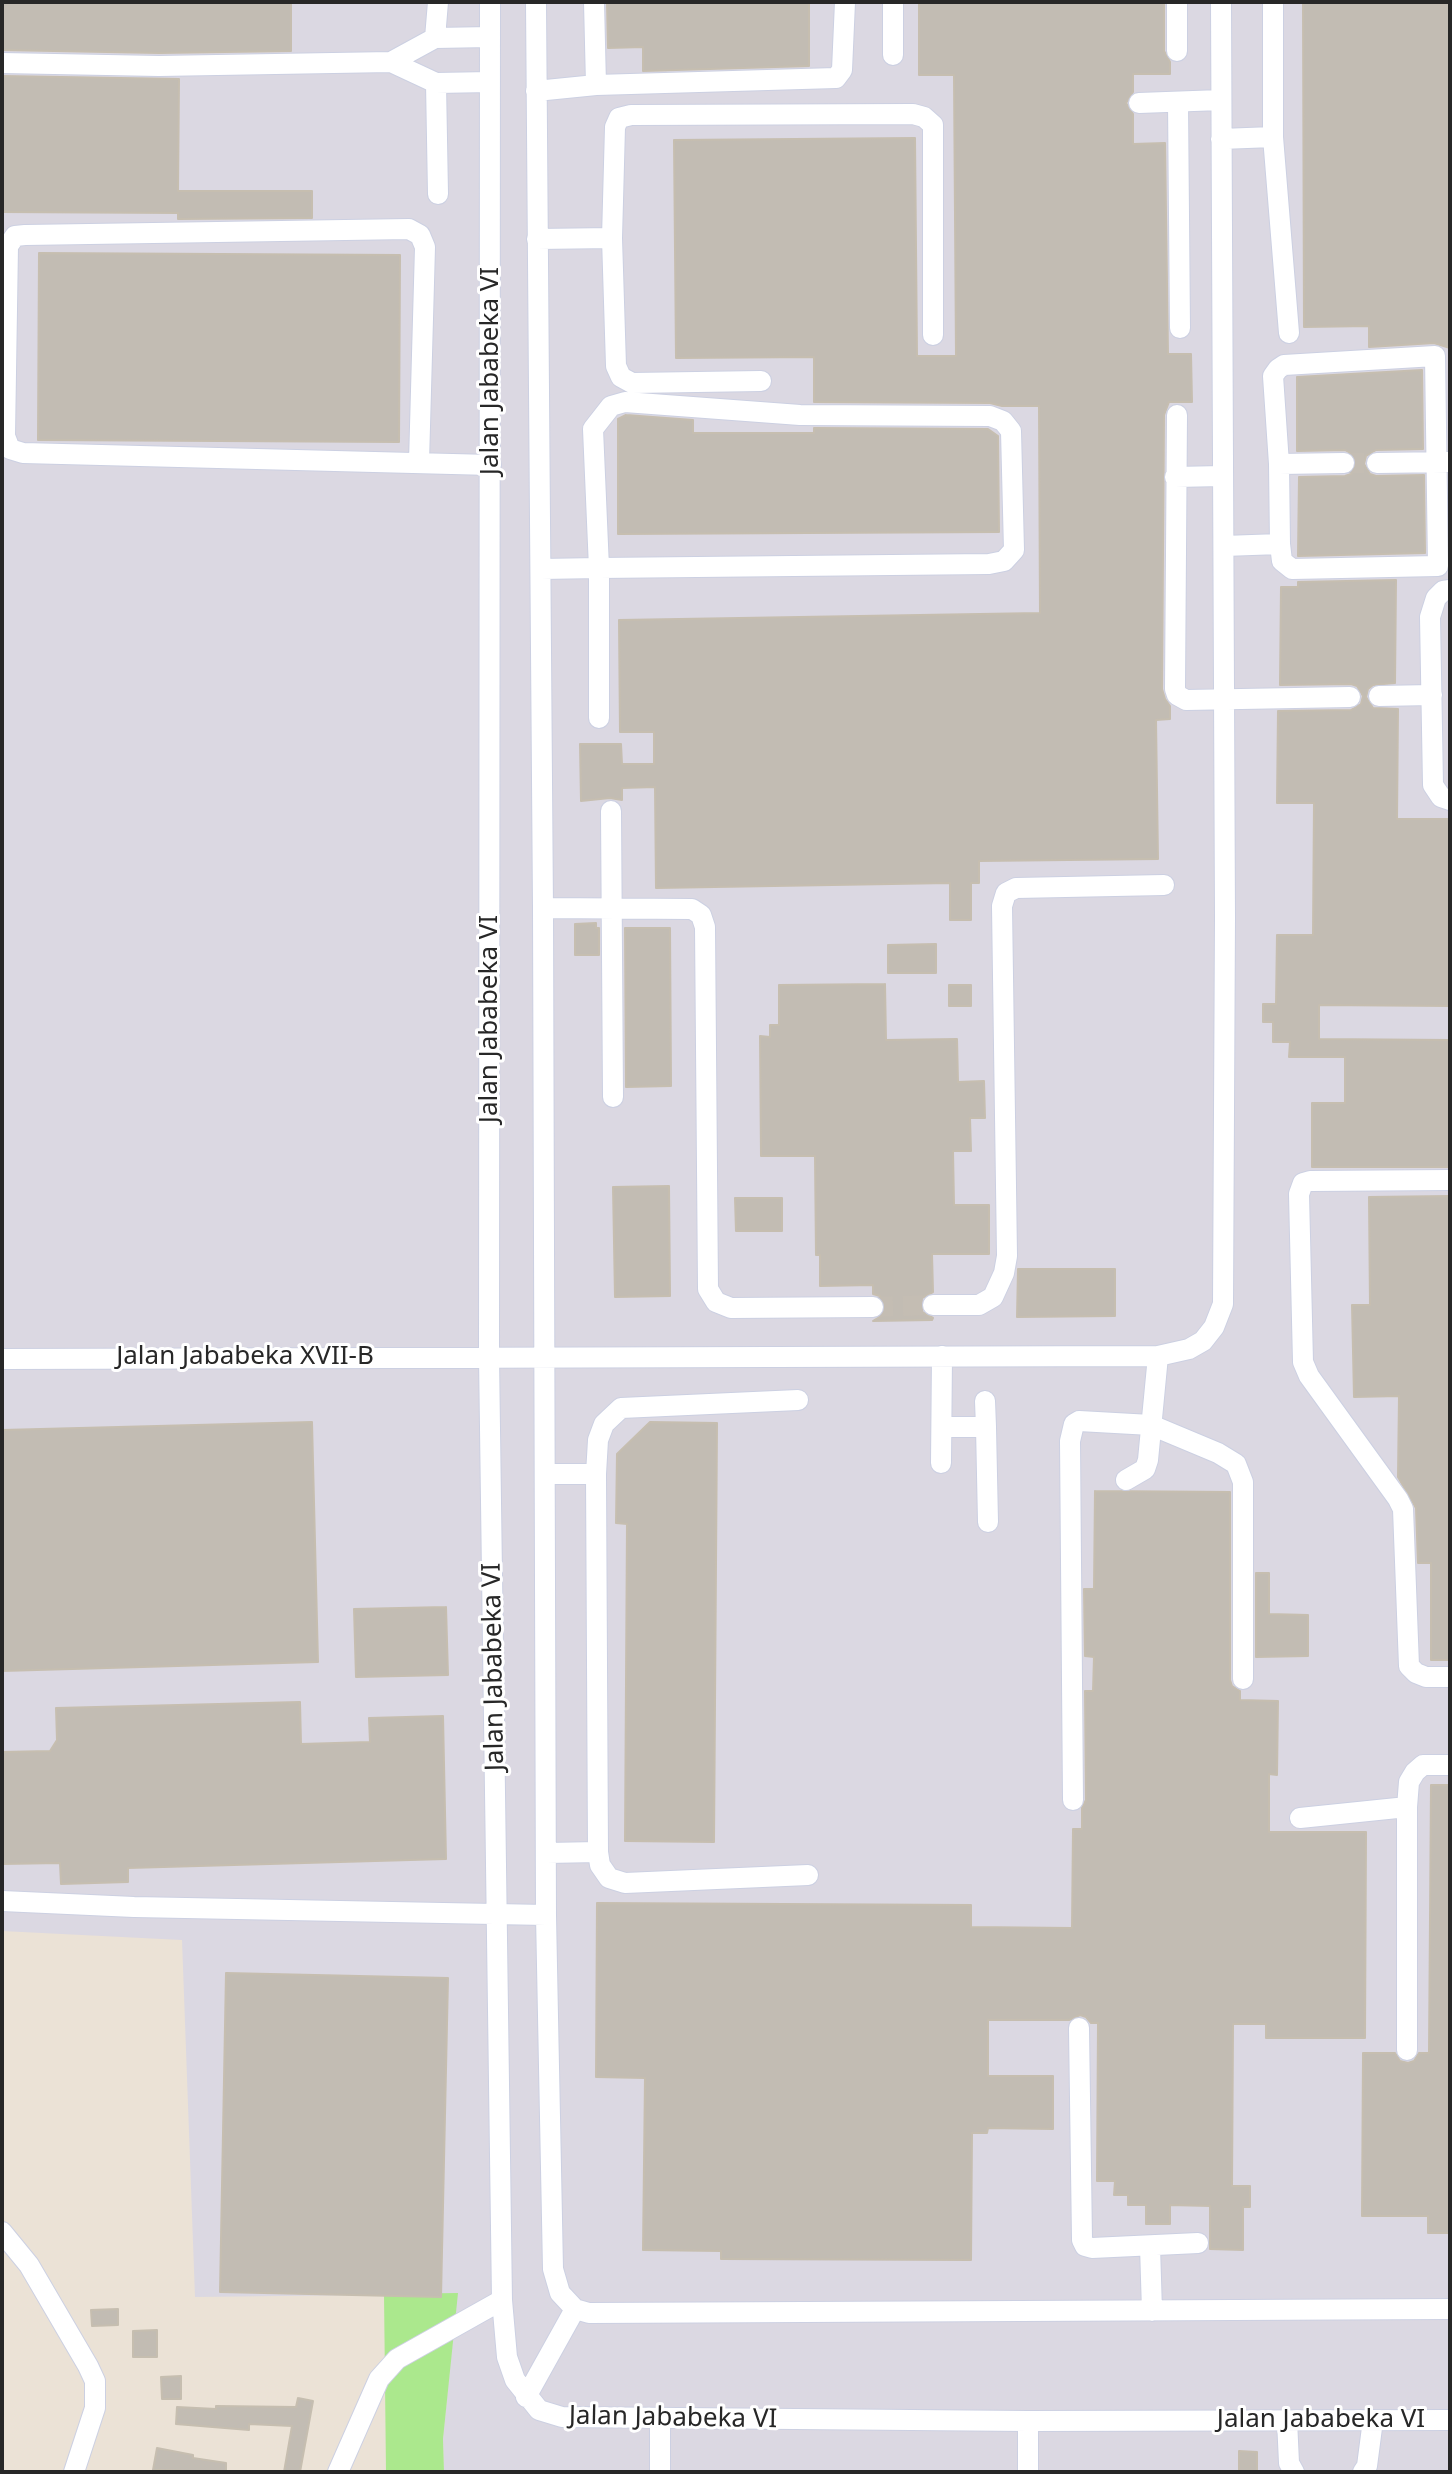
<!DOCTYPE html>
<style>
body{margin:0}
#map{position:relative;width:1452px;height:2474px;overflow:hidden;background:#ebe2d6;font-family:"Noto Sans",sans-serif}
canvas{display:block}
.frame{position:absolute;inset:0;border:4px solid #272727;pointer-events:none}
</style>
<div id="map">
<canvas width="1452" height="2474"></canvas>
<div class="frame"></div>
</div>
<script>
const ctx = document.querySelector('canvas').getContext('2d');
ctx.lineJoin = 'round';
function fillPath(path, color) { ctx.fillStyle = color; ctx.fill(path, 'evenodd'); }
const toPath = rows => new Path2D(rows.map(r => 'M' + r).join(''));
function strokePath(path, color, width, dash) { ctx.strokeStyle = color; ctx.lineWidth = width; ctx.lineCap = dash ? 'butt' : 'round'; ctx.setLineDash(dash || []); ctx.stroke(path); }
function write(font, color, halo, rows, align = 'center') {
  ctx.font = font + ' "Noto Sans",sans-serif'; ctx.lineWidth = 6; ctx.setLineDash([]); ctx.textBaseline = 'middle'; ctx.strokeStyle = halo; ctx.fillStyle = color; for (const [text, x, y, turn = 0] of rows) {
    ctx.save(); ctx.translate(x, y); ctx.rotate((+turn || 0) * Math.PI / 180); ctx.textAlign = isNaN(turn) ? turn : align; if (halo) ctx.strokeText(text, 0, 0); ctx.fillText(text, 0, 0); ctx.restore();
  }
}
fillPath(toPath([
 [2,2,1450,2,1450,2472,444,2472,443,2439,457,2294,195,2297,182,1940,2,1931]
]), '#dbd8e2');
fillPath(toPath([
 [458,2293,443,2439,444,2472,386,2472,384,2294]
]), '#abe88d');
const building = toPath([
 [2,2,291,2,291,51,159,53,2,50,2,2],
 [607,2,809,2,809,66,643,71,643,47,608,48,607,2],
 [919,2,1164,2,1164,51,1170,62,1170,74,1133,74,1133,92,1126,103,1133,114,1133,144,1165,143,1168,354,1191,354,1192,402,1169,402,1164,415,1162,689,1165,699,1170,706,1170,719,1156,720,1158,859,979,861,979,883,971,883,971,920,950,920,950,883,656,888,655,787,622,788,622,800,610,798,581,801,580,744,621,744,622,764,654,764,654,732,620,732,619,620,1040,613,1039,406,1002,406,990,403,814,402,814,357,676,358,674,140,915,138,917,356,956,356,954,75,919,75,919,2],
 [1303,2,1450,2,1450,348,1434,343,1369,347,1369,326,1304,327,1303,2],
 [2,76,179,79,178,191,312,191,312,218,178,219,178,213,2,212,2,76],
 [39,253,400,255,399,442,38,440,39,253],
 [1422,370,1423,449,1376,450,1366,456,1364,464,1370,474,1376,476,1424,475,1425,553,1298,556,1299,477,1345,476,1351,474,1357,464,1355,456,1345,450,1297,451,1297,377,1422,370],
 [626,415,693,420,693,433,814,433,814,428,988,429,998,436,999,532,618,534,618,419,626,415],
 [1396,580,1395,683,1373,685,1368,689,1366,697,1373,708,1398,709,1397,819,1450,819,1450,1006,1319,1005,1319,1039,1450,1040,1450,1167,1312,1167,1312,1103,1345,1103,1345,1057,1289,1057,1290,1042,1273,1042,1273,1022,1263,1022,1263,1004,1276,1004,1277,935,1313,935,1314,803,1277,803,1278,711,1351,710,1361,704,1363,696,1357,686,1351,684,1280,685,1281,587,1298,587,1298,582,1396,580],
 [596,923,596,928,599,928,599,955,575,955,575,924,596,923],
 [625,928,670,928,671,1086,626,1087,625,928],
 [936,944,936,973,888,973,888,945,936,944],
 [885,984,886,1040,957,1039,958,1082,984,1081,985,1118,970,1118,971,1151,953,1151,954,1205,989,1205,989,1254,932,1254,933,1292,922,1298,920,1306,922,1312,933,1318,932,1320,873,1321,884,1314,886,1306,880,1296,873,1294,873,1285,820,1286,820,1255,816,1255,815,1156,761,1156,760,1036,770,1037,770,1025,779,1025,779,985,885,984],
 [949,985,971,985,971,1006,949,1006,949,985],
 [669,1186,670,1296,615,1297,613,1187,669,1186],
 [1450,1196,1450,1660,1431,1660,1431,1563,1418,1563,1416,1508,1398,1477,1399,1396,1354,1397,1352,1305,1370,1305,1369,1197,1450,1196],
 [735,1198,782,1198,782,1231,736,1231,735,1198],
 [1018,1269,1115,1269,1115,1316,1017,1317,1018,1269],
 [312,1422,318,1662,2,1671,2,1430,312,1422],
 [650,1422,717,1423,714,1842,625,1841,627,1524,616,1523,617,1454,650,1422],
 [1095,1491,1230,1492,1230,1680,1232,1686,1240,1691,1240,1700,1278,1701,1277,1775,1269,1774,1269,1832,1366,1832,1365,2038,1266,2038,1266,2024,1233,2024,1232,2186,1250,2186,1250,2207,1243,2207,1243,2250,1210,2249,1210,2206,1170,2205,1170,2224,1146,2224,1146,2205,1128,2205,1128,2195,1114,2195,1115,2181,1097,2181,1098,2023,1091,2023,1086,2017,1080,2015,1069,2020,988,2020,988,2076,1053,2076,1053,2129,988,2128,987,2133,972,2133,971,2260,721,2259,721,2251,643,2250,645,2078,596,2077,597,1903,971,1905,971,1927,1072,1928,1073,1829,1082,1829,1082,1808,1086,1800,1085,1691,1093,1691,1094,1657,1085,1656,1084,1589,1094,1589,1095,1491],
 [1256,1573,1269,1573,1269,1614,1308,1615,1308,1656,1256,1657,1256,1573],
 [446,1607,448,1675,356,1677,354,1609,446,1607],
 [300,1702,301,1744,370,1742,369,1718,443,1716,446,1859,128,1868,128,1882,61,1884,60,1863,2,1864,2,1752,50,1751,57,1740,56,1708,300,1702],
 [1431,1785,1450,1785,1450,2233,1428,2233,1428,2216,1362,2216,1363,2053,1395,2053,1400,2061,1408,2063,1414,2061,1419,2053,1429,2053,1431,1785],
 [226,1973,448,1978,441,2297,220,2292,226,1973],
 [118,2309,118,2325,92,2326,91,2310,118,2309],
 [157,2330,157,2357,133,2357,133,2331,157,2330],
 [181,2376,181,2399,162,2399,161,2377,181,2376],
 [298,2398,313,2401,300,2472,284,2472,292,2426,249,2424,249,2430,176,2424,177,2407,216,2409,216,2406,296,2407,298,2398],
 [157,2448,193,2455,193,2458,226,2463,226,2472,153,2470,157,2448],
 [1239,2451,1257,2452,1257,2472,1239,2472,1239,2451]
]);
fillPath(building, '#c2bcb3');
strokePath(building, '#c6beb0', 2);
strokePath(toPath([
 [1344,463,1377,463],
 [873,1307,933,1305]
]), '#c4bdb3', 20, [20, 10]);
const minor = toPath([
 [490,2,489,1356,502,2300,507,2357,515,2380,539,2410,562,2417,1028,2421,1450,2420],
 [536,2,543,908,546,1915,553,2269,560,2293,575,2309,589,2313,1450,2309],
 [594,2,596,85],
 [893,2,893,55],
 [1177,2,1177,51],
 [1273,2,1273,137,1289,333],
 [435,38,438,2],
 [391,62,435,38,490,37],
 [2,63,159,66,391,62,436,83,490,82],
 [436,83,438,194],
 [536,91,596,85,836,78,842,70,845,2],
 [1178,102,1180,328],
 [1139,103,1221,100],
 [1221,139,1273,137],
 [537,239,612,238],
 [761,381,632,383,621,377,616,366,612,238,615,127,619,118,631,115,913,114,924,117,933,125,933,335],
 [1177,415,1175,689,1177,695,1186,700,1350,697],
 [419,462,425,247,420,235,409,229,25,235,15,236,8,246,5,436,10,449,23,453,491,465],
 [1377,463,1450,462],
 [1279,464,1344,463],
 [1175,477,1222,476],
 [1224,546,1280,544,1282,561,1292,569,1438,566,1435,356,1284,365,1278,369,1273,376,1279,464,1280,544],
 [541,569,599,568,989,564,1004,561,1014,550,1011,431,1003,421,990,416,800,415,625,402,611,406,593,429,599,568,599,718],
 [1450,590,1443,591,1436,598,1430,617,1433,785,1441,797,1450,800],
 [1379,696,1432,695],
 [611,811,613,1097],
 [543,908,692,909,701,915,705,927,708,1289,716,1302,731,1308,873,1307],
 [1450,1180,1310,1181,1303,1183,1299,1194,1303,1362,1309,1376,1398,1499,1403,1509,1409,1666,1416,1673,1426,1677,1450,1677],
 [933,1305,979,1305,993,1297,1004,1273,1007,1256,1002,906,1006,893,1016,888,1164,885],
 [2,1359,1158,1356,1189,1349,1203,1341,1214,1327,1223,1304,1225,917,1221,2],
 [798,1400,621,1408,604,1424,598,1440,596,1474,598,1852,600,1865,609,1878,625,1883,808,1875],
 [985,1401,986,1427],
 [942,1427,986,1427,988,1522],
 [941,1463,942,1356],
 [545,1474,596,1474],
 [1126,1480,1145,1469,1148,1460,1158,1356],
 [1073,1800,1070,1441,1074,1424,1079,1421,1151,1425,1218,1453,1236,1464,1243,1482,1243,1679],
 [1407,1807,1407,2050],
 [1300,1818,1407,1807,1409,1782,1415,1772,1423,1765,1450,1765],
 [547,1853,598,1852],
 [2,1901,134,1907,546,1915],
 [1079,2028,1082,2240,1085,2246,1092,2248,1198,2243],
 [2,2232,29,2265,88,2366,95,2381,95,2408,74,2472],
 [1150,2246,1152,2311],
 [526,2397,575,2309],
 [1287,2420,1289,2463,1294,2472],
 [338,2472,379,2379,397,2359,502,2300],
 [660,2472,660,2418],
 [1028,2472,1028,2421],
 [1363,2472,1367,2466,1373,2420]
]);
strokePath(minor, '#ccd0e2', 22);
strokePath(minor, '#fff', 20);
write('26px', '#272727', '#fff', [
 ["Jalan Jababeka VI",491,371,-90],
 ["Jalan Jababeka VI",490,1019,-90],
 ["Jalan Jababeka XVII-B",245,1357],
 ["Jalan Jababeka VI",494,1667,-91],
 ["Jalan Jababeka VI",673,2418,1],
 ["Jalan Jababeka VI",1321,2420]
]);
</script>
